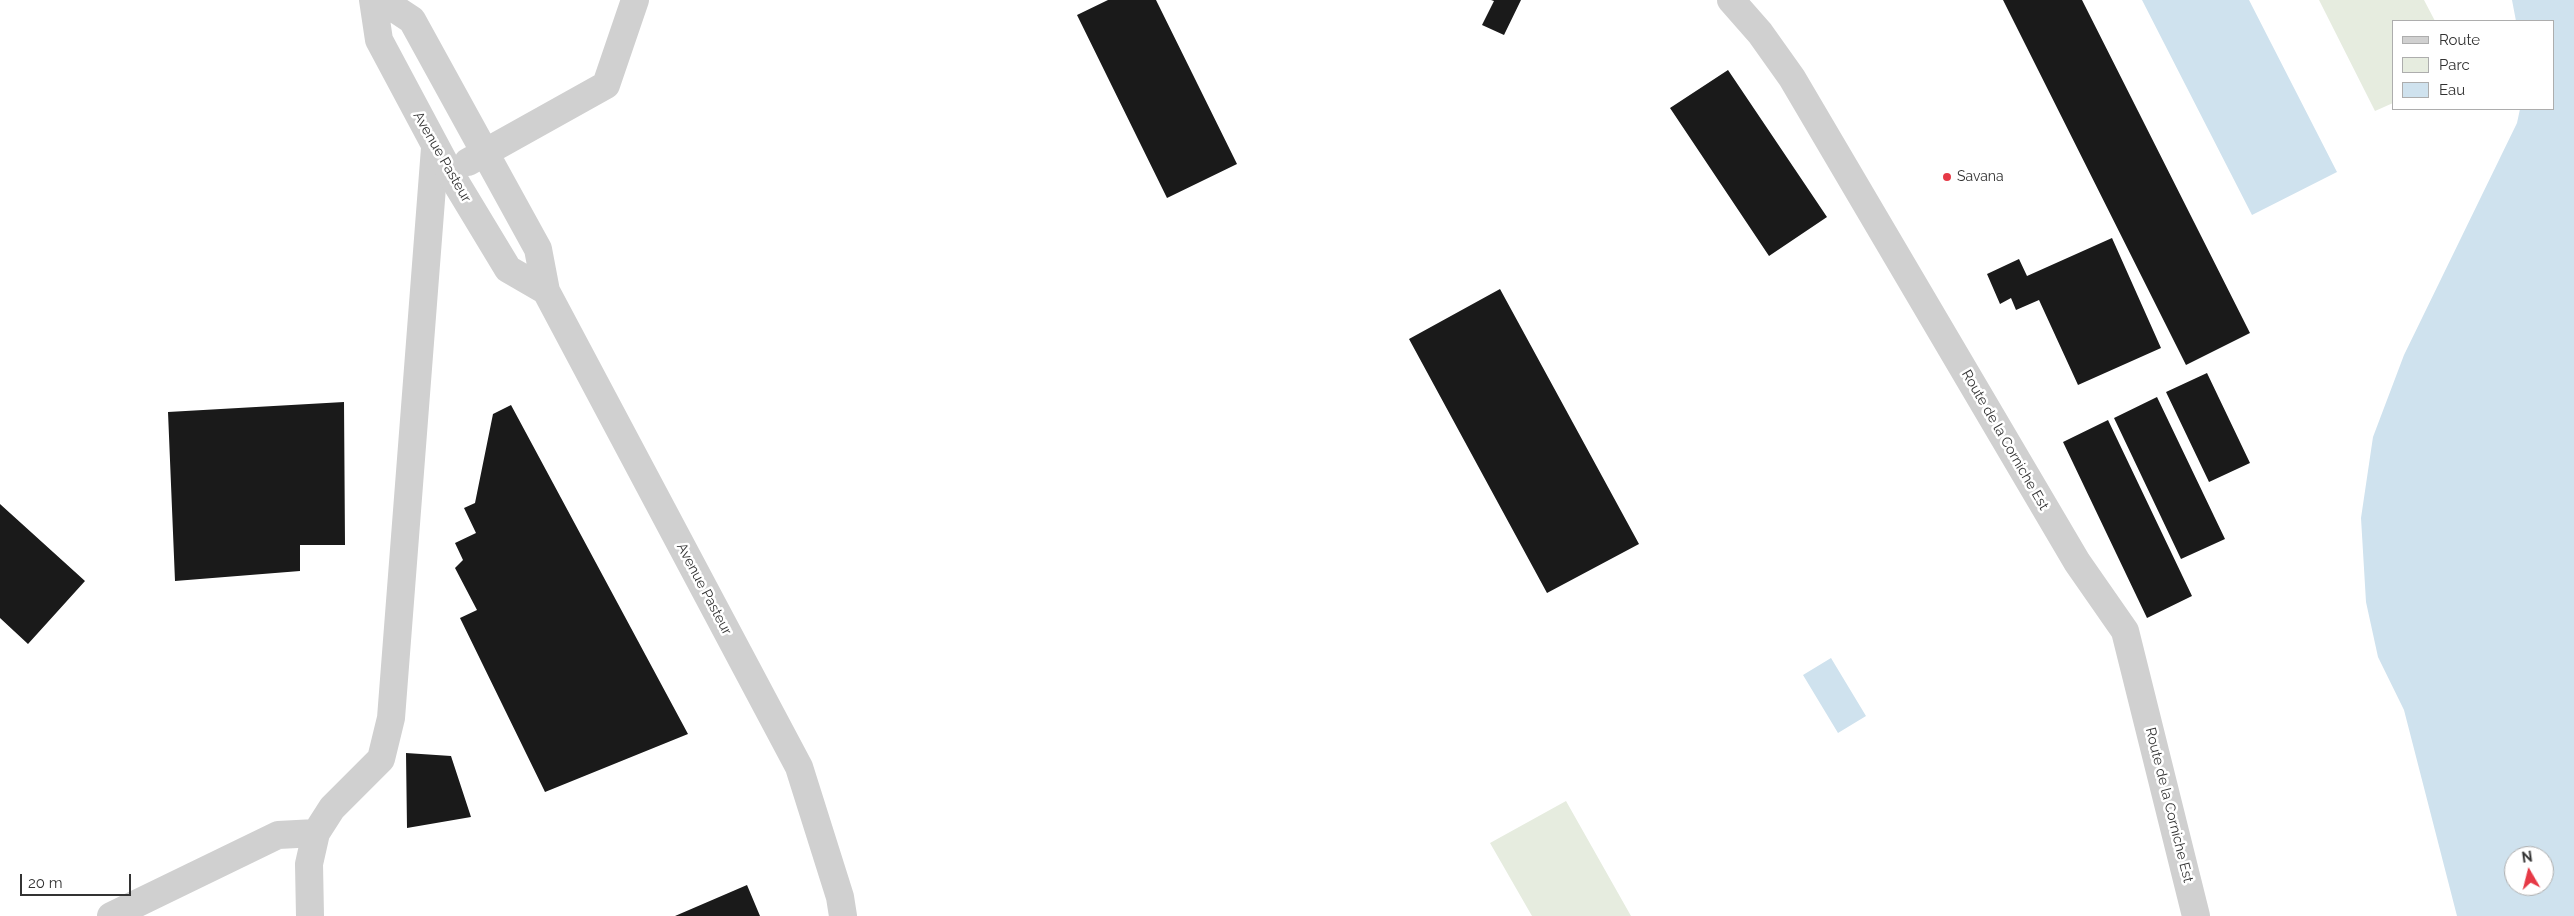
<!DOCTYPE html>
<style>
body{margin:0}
#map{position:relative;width:2574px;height:916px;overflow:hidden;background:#fff;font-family:Raleway,sans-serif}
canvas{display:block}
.legend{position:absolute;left:2392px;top:20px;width:162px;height:90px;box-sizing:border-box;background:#fff;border:1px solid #adadad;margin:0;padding:6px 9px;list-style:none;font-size:15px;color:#333}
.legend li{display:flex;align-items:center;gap:10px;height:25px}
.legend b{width:25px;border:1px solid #adadad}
.north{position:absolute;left:2504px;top:846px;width:50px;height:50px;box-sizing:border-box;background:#fff;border:1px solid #adadad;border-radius:50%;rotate:352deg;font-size:14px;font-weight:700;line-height:20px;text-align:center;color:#333}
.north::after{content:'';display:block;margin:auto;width:18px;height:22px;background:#e63946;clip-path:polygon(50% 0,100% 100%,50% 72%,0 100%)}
.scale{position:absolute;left:20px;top:874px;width:111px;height:22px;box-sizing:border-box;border:2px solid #333;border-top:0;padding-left:6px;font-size:15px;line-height:18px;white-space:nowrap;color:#333;-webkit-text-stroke:4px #fff;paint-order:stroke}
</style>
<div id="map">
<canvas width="2574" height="916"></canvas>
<ul class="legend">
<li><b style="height:6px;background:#d0d0d0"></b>Route</li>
<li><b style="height:14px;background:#e6ecdf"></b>Parc</li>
<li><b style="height:14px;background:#cfe2ee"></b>Eau</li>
</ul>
<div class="north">N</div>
<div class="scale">20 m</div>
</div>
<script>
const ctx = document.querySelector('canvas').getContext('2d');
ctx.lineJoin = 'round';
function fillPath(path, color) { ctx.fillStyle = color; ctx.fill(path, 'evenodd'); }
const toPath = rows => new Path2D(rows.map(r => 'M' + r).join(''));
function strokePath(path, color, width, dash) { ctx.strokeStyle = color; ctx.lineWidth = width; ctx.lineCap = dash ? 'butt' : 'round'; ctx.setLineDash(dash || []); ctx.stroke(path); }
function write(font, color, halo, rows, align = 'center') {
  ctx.font = font + ' Raleway,sans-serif'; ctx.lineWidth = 5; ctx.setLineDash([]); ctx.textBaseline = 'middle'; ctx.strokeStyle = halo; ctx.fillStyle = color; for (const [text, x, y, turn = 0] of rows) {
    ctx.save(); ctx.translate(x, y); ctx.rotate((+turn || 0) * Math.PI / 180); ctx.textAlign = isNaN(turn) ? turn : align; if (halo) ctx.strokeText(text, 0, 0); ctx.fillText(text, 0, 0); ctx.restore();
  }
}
fillPath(toPath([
 [2319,0,2424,0,2435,21,2393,21,2393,103,2375,111],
 [1566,801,1631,916,1532,916,1490,843]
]), '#e6ecdf');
fillPath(toPath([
 [2142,0,2249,0,2337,172,2252,215],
 [2512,0,2574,0,2574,916,2457,916,2404,710,2378,657,2366,602,2361,518,2373,437,2404,355,2517,123,2520,109,2553,109,2553,21,2516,21],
 [2514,856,2544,856,2544,886,2514,886],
 [1831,658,1866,716,1838,733,1803,675]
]), '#cfe2ee');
fillPath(toPath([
 [1108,0,1156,0,1237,164,1167,198,1077,15],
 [1491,0,1521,0,1504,35,1482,25,1494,1],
 [2003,0,2082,0,2250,333,2186,365],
 [1728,70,1827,217,1769,256,1670,108],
 [2112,238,2161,348,2078,385,2039,300,2016,310,2011,298,2000,304,1987,274,2019,259,2027,276],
 [1500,289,1639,544,1547,593,1409,339],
 [2207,373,2250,463,2209,482,2166,392],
 [2157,397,2225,539,2181,559,2114,418],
 [344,402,345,545,300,545,300,571,175,581,168,412],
 [511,405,688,734,545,792,460,618,477,610,455,568,463,560,455,543,476,533,464,508,475,503,493,414],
 [2108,420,2192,596,2147,618,2063,442],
 [0,504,85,581,28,644,0,618],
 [406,753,451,756,471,817,407,828],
 [747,885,760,916,675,916]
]), '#1a1a1a');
strokePath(toPath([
 [111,916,278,835,316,833],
 [310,916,309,864,316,833,332,808,381,759,391,718,435,148]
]), '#d0d0d0', 28);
strokePath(toPath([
 [373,0,379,40,450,173,508,269,546,291],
 [382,0,412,20,538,249,546,291,799,767,840,897,843,916],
 [1731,0,1760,33,1792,78,2077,562,2125,631,2196,916],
 [468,162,606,85,635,0]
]), '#d0d0d0', 28);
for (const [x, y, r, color] of [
 [1947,177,5,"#e63946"]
]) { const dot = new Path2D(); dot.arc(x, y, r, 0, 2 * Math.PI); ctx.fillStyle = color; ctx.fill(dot); strokePath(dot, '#fff', 2); }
write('14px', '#333', '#fff', [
 ["Avenue Pasteur",442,157,60],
 ["Route de la Corniche Est",2005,440,60],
 ["Avenue Pasteur",704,589,62],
 ["Route de la Corniche Est",2169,805,76]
]);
write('14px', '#333', '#fff', [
 ["Savana",1957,177]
], 'left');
</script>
